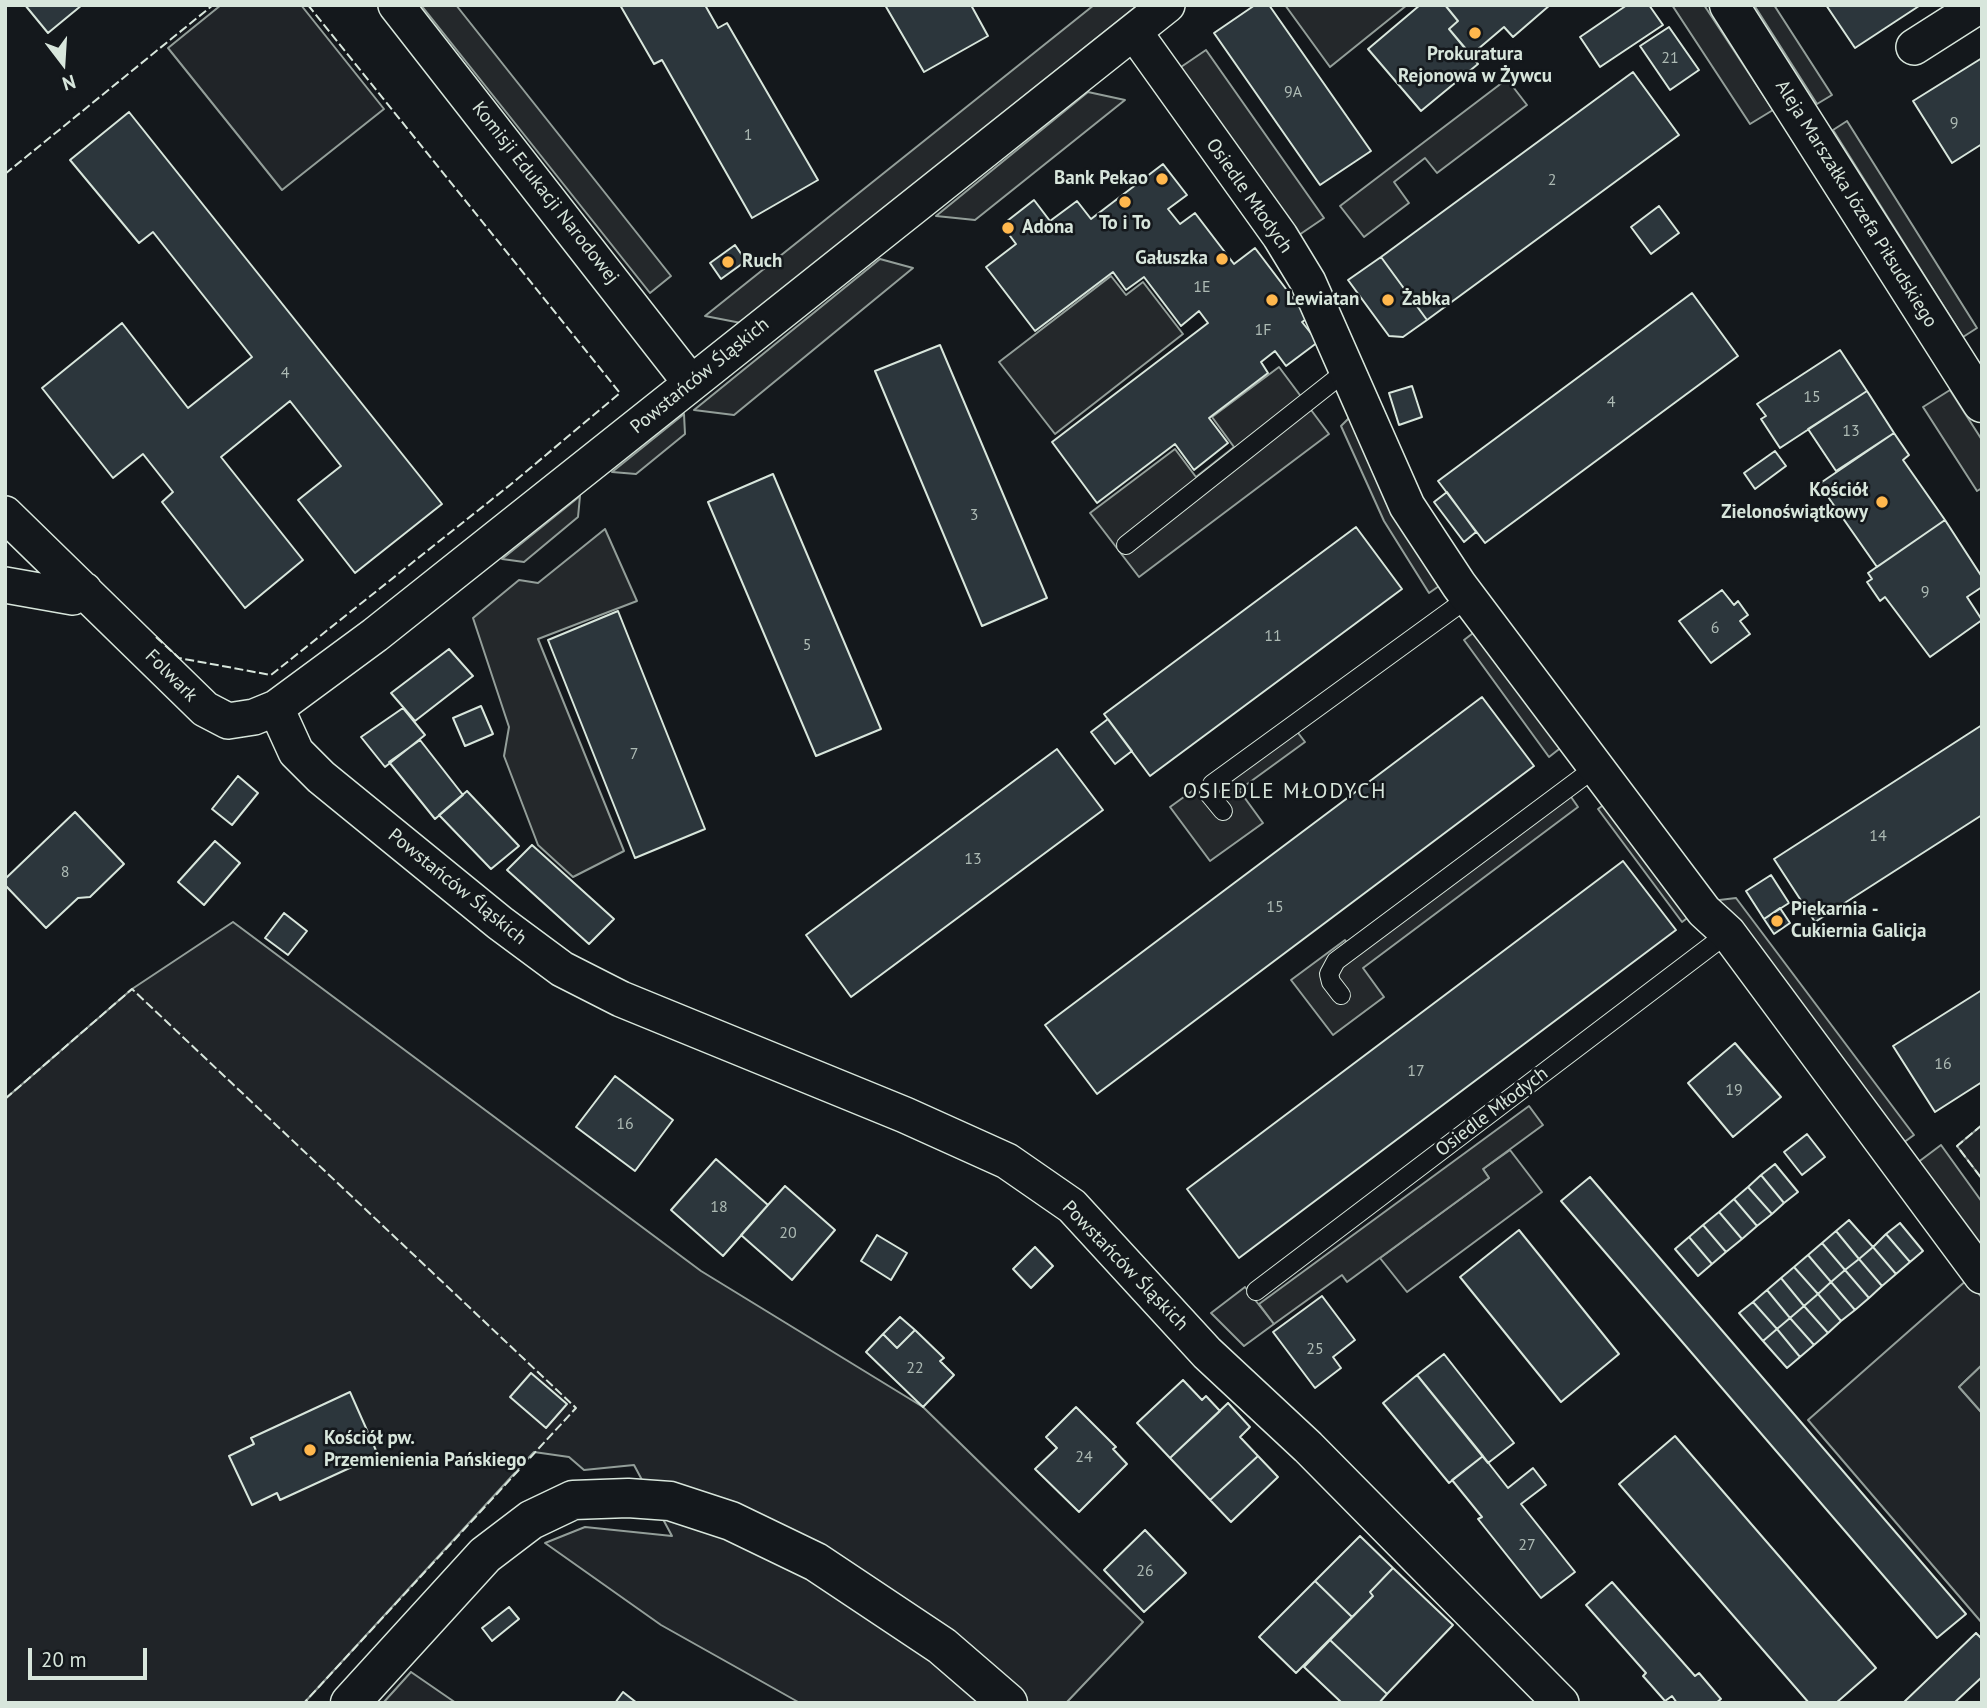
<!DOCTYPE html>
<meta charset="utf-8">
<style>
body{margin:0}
#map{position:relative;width:1987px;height:1708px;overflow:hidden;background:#14181c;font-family:"PT Sans",sans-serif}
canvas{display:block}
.frame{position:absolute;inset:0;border:7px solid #d8e6dc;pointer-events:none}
.north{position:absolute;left:28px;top:28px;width:70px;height:70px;-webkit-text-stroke:5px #14181c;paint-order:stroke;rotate:163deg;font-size:19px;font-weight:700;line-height:28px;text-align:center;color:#d8e6dc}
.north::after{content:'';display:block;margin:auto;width:24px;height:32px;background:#d8e6dc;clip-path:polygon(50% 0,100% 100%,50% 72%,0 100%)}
.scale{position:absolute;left:28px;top:1648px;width:119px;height:32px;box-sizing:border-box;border:4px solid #d8e6dc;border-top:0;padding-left:9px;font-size:21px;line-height:24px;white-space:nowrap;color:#d8e6dc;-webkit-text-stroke:5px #14181c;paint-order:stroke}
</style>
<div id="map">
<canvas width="1987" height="1708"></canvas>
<div class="frame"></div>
<div class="north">N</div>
<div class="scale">20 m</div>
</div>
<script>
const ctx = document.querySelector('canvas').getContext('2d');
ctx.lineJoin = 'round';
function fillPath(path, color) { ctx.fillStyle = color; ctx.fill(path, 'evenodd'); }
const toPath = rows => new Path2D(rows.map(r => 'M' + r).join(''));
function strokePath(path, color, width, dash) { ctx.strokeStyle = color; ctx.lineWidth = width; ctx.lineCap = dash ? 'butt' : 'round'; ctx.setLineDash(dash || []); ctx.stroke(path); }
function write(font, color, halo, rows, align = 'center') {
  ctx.font = font + ' "PT Sans",sans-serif'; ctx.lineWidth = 5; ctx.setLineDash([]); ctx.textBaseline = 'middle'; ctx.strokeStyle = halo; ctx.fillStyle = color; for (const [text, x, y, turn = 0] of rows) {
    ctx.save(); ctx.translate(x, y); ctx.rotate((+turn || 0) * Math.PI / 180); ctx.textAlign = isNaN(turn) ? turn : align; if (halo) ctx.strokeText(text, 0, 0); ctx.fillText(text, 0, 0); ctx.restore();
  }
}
const green = toPath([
 [221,5,301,5,384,109,282,190,168,48,221,5],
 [233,922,701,1271,923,1407,1143,1622,1066,1703,800,1703,661,1625,545,1543,585,1527,672,1536,634,1465,584,1470,569,1457,534,1452,304,1703,5,1703,5,1099,132,989,233,922],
 [1982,1125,1982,1179,1957,1146,1982,1125],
 [1510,1150,1542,1192,1407,1292,1380,1258,1489,1178,1483,1169,1510,1150],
 [1968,1279,1982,1298,1982,1365,1959,1387,1982,1413,1982,1623,1808,1420,1968,1279],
 [1245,1287,1274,1324,1244,1346,1211,1313,1245,1287],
 [411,1672,456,1703,383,1703,411,1672]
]);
fillPath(green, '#202428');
strokePath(green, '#939e99', 2);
const parking = toPath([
 [421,5,456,5,671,276,650,293,421,5],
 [1094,5,1138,5,741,323,705,316,1094,5],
 [1285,5,1407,5,1330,67,1285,5],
 [1672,5,1704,5,1773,110,1750,124,1672,5],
 [1754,5,1774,5,1832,95,1817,104,1754,5],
 [1206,50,1324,218,1296,237,1178,69,1206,50],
 [1507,79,1527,105,1437,173,1425,158,1394,182,1409,203,1364,237,1340,206,1507,79],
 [1088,92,1125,100,975,220,936,216,1088,92],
 [1847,121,1977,328,1963,337,1833,130,1847,121],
 [880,259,913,268,734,415,694,410,880,259],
 [1111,276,1126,295,1143,282,1183,334,1055,434,999,362,1111,276],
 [1279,367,1329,434,1139,577,1090,513,1175,449,1196,477,1234,447,1212,417,1279,367],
 [1950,390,1982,440,1982,488,1977,491,1923,407,1950,390],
 [684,414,685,434,636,474,612,472,684,414],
 [1353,414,1442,584,1429,593,1384,521,1341,426,1353,414],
 [580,496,578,517,524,562,502,559,580,496],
 [605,529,637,601,538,639,624,851,573,877,538,845,504,756,509,727,473,618,519,580,538,583,605,529],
 [1477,630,1563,746,1549,757,1464,640,1477,630],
 [1289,721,1305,742,1239,790,1263,823,1210,861,1170,807,1289,721],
 [1569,794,1578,807,1363,968,1384,997,1333,1035,1291,980,1345,940,1355,954,1569,794],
 [1610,800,1694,913,1682,922,1598,809,1610,800],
 [1736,898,1914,1135,1896,1148,1711,901,1736,898],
 [1529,1106,1543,1125,1483,1169,1489,1178,1347,1282,1342,1275,1274,1324,1259,1304,1529,1106],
 [1941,1145,1982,1202,1982,1253,1917,1163,1941,1145],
 [1982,1365,1982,1413,1959,1387,1982,1365]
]);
fillPath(parking, '#24282b');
strokePath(parking, '#939e99', 2);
const building = toPath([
 [25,5,82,5,48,33,25,5],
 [620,5,705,5,718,28,727,23,818,180,752,218,662,60,654,64,620,5],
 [885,5,971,5,988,36,924,72,885,5],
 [1255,5,1269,5,1371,151,1320,185,1214,33,1255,5],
 [1420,5,1445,5,1458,21,1449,29,1478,64,1421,111,1368,49,1420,5],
 [1445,5,1550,5,1513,37,1504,27,1471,55,1449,29,1458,21,1445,5],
 [1627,5,1649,5,1663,25,1600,67,1580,37,1627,5],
 [1826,5,1918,5,1919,6,1855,48,1826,5],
 [1669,27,1699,70,1670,90,1640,46,1669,27],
 [1982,58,1982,144,1952,163,1913,101,1982,58],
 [1633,72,1679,135,1427,320,1381,257,1633,72],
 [129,112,442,504,355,573,298,500,341,466,290,401,221,457,303,560,245,608,162,502,173,492,143,454,113,478,42,388,122,323,188,408,252,357,153,232,139,243,70,160,129,112],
 [1163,164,1187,195,1168,209,1180,224,1195,213,1234,264,1255,248,1308,318,1302,322,1318,342,1286,366,1275,351,1261,362,1268,373,1209,418,1228,443,1194,470,1175,444,1097,503,1052,442,1208,323,1199,311,1181,326,1144,277,1126,290,1113,272,1035,331,986,267,1016,244,1002,225,1034,200,1050,221,1077,201,1091,219,1163,164],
 [1659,206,1679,233,1651,254,1631,227,1659,206],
 [735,245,746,261,721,279,710,263,735,245],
 [1381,257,1427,320,1403,337,1389,336,1348,280,1381,257],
 [1692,293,1738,356,1485,543,1438,481,1692,293],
 [940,345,1047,598,982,626,875,371,940,345],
 [1840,350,1867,391,1780,448,1761,419,1766,416,1757,404,1840,350],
 [1412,386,1422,417,1399,425,1389,393,1412,386],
 [1867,391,1894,433,1836,471,1808,429,1867,391],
 [1894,433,1909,455,1903,460,1945,520,1877,567,1819,484,1894,433],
 [1775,451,1786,466,1755,489,1744,473,1775,451],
 [773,474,881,729,816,756,708,502,773,474],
 [1447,492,1476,532,1464,542,1434,502,1447,492],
 [1945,520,1982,577,1982,587,1967,597,1982,620,1930,657,1885,597,1880,601,1867,582,1872,579,1868,573,1945,520],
 [1356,527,1402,589,1150,776,1104,714,1356,527],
 [1722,590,1734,605,1738,601,1748,615,1740,621,1750,634,1711,663,1679,621,1722,590],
 [618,611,705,829,635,858,548,640,618,611],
 [449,649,473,676,415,721,391,693,449,649],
 [1482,697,1534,766,1097,1094,1045,1025,1482,697],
 [481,706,493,734,465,746,453,718,481,706],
 [403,708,425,735,385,767,361,737,403,708],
 [1108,719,1132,751,1115,764,1091,732,1108,719],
 [1982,725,1982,815,1815,922,1774,859,1982,725],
 [420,740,463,795,435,819,389,762,420,740],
 [1057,749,1103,810,851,997,806,935,1057,749],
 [238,776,258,793,232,825,212,809,238,776],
 [467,791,519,846,491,869,439,815,467,791],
 [75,812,124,864,90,897,78,898,46,928,5,885,5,879,75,812],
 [215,841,240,863,204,905,178,882,215,841],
 [532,845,614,919,589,944,507,870,532,845],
 [1623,861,1676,930,1239,1258,1187,1189,1623,861],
 [1771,875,1789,903,1764,919,1746,891,1771,875],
 [1780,908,1790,923,1774,934,1764,919,1780,908],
 [284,913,307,931,288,955,265,938,284,913],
 [1982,990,1982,1082,1935,1112,1893,1046,1982,990],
 [1735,1043,1781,1097,1733,1137,1688,1083,1735,1043],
 [615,1076,673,1120,635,1171,576,1127,615,1076],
 [1807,1134,1825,1157,1802,1175,1784,1152,1807,1134],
 [716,1159,768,1205,723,1256,671,1210,716,1159],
 [1775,1164,1798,1192,1784,1203,1761,1175,1775,1164],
 [1761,1175,1784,1203,1772,1214,1748,1187,1761,1175],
 [1590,1177,1966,1614,1937,1638,1561,1201,1590,1177],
 [785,1186,835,1230,792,1280,741,1235,785,1186],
 [1748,1187,1772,1214,1757,1226,1734,1199,1748,1187],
 [1734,1199,1757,1226,1742,1239,1719,1212,1734,1199],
 [1719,1212,1742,1239,1726,1252,1703,1225,1719,1212],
 [1849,1220,1873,1247,1859,1259,1836,1231,1849,1220],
 [1900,1223,1923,1251,1910,1262,1886,1234,1900,1223],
 [1703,1225,1726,1252,1712,1264,1689,1237,1703,1225],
 [1519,1230,1619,1354,1561,1402,1460,1277,1519,1230],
 [1836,1231,1859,1259,1845,1270,1822,1243,1836,1231],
 [1886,1234,1910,1262,1896,1274,1873,1247,1886,1234],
 [877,1235,907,1253,891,1280,861,1261,877,1235],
 [1689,1237,1712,1264,1698,1276,1675,1249,1689,1237],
 [1822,1243,1845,1270,1831,1282,1808,1255,1822,1243],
 [1035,1247,1053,1266,1031,1288,1013,1269,1035,1247],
 [1873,1247,1896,1274,1882,1286,1859,1259,1873,1247],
 [1808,1255,1831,1282,1818,1294,1794,1267,1808,1255],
 [1859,1259,1882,1286,1869,1298,1845,1270,1859,1259],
 [1794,1267,1818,1294,1804,1306,1781,1278,1794,1267],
 [1845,1270,1869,1298,1855,1310,1831,1282,1845,1270],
 [1781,1278,1804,1306,1790,1318,1767,1290,1781,1278],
 [1831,1282,1855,1310,1841,1321,1818,1294,1831,1282],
 [1767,1290,1790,1318,1777,1329,1753,1302,1767,1290],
 [1818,1294,1841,1321,1828,1333,1804,1306,1818,1294],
 [1322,1296,1355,1340,1333,1357,1341,1368,1315,1388,1273,1332,1322,1296],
 [1753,1302,1777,1329,1763,1341,1739,1313,1753,1302],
 [1804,1306,1828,1333,1814,1345,1790,1318,1804,1306],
 [900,1317,915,1330,897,1348,883,1334,900,1317],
 [1790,1318,1814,1345,1800,1357,1777,1329,1790,1318],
 [1777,1329,1800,1357,1787,1368,1763,1341,1777,1329],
 [915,1330,944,1358,940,1361,954,1375,923,1407,866,1352,883,1334,897,1348,915,1330],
 [1444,1354,1514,1443,1488,1463,1417,1375,1444,1354],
 [531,1373,567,1404,546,1428,510,1397,531,1373],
 [1417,1375,1483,1456,1449,1483,1383,1403,1417,1375],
 [1183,1380,1202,1400,1206,1396,1220,1411,1170,1458,1137,1423,1183,1380],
 [350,1392,378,1455,280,1500,277,1493,252,1505,229,1456,254,1444,251,1438,350,1392],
 [1228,1403,1250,1427,1240,1437,1258,1456,1210,1500,1170,1458,1228,1403],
 [1076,1407,1116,1447,1113,1449,1127,1464,1079,1512,1035,1469,1057,1448,1046,1437,1076,1407],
 [1675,1436,1876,1668,1836,1703,1809,1703,1619,1484,1675,1436],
 [1258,1456,1278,1477,1231,1522,1210,1500,1258,1456],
 [1483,1456,1508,1488,1533,1468,1546,1485,1521,1504,1575,1572,1541,1598,1478,1519,1482,1517,1452,1480,1483,1456],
 [1145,1530,1186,1573,1144,1612,1104,1570,1145,1530],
 [1360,1536,1393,1568,1370,1592,1373,1596,1352,1617,1315,1581,1360,1536],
 [1393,1568,1453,1625,1387,1694,1330,1640,1373,1596,1370,1592,1393,1568],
 [1315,1581,1352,1617,1296,1673,1259,1637,1315,1581],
 [1612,1582,1695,1676,1699,1673,1721,1699,1716,1703,1677,1703,1672,1696,1665,1701,1643,1676,1646,1673,1586,1605,1612,1582],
 [509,1607,519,1619,492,1641,482,1628,509,1607],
 [1976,1633,1982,1639,1982,1677,1954,1703,1903,1703,1976,1633],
 [1330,1640,1387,1694,1379,1703,1342,1703,1304,1667,1330,1640],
 [623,1692,637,1703,615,1703,623,1692]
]);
fillPath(building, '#2c363c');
strokePath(building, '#d8e6dc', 2);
const service = toPath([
 [1126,545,1346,371],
 [1223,811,1209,794,1212,784,1468,598],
 [1341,995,1331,982,1329,974,1336,961,1596,767],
 [1256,1291,1728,933]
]);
const minor = toPath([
 [396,5,691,383],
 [1134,32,1280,236,1308,282,1407,506,1459,585,1704,911,1728,933,1982,1276],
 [1914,47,1980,5],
 [5,514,205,709,228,721,254,717,276,708,375,635,1167,5],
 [5,585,73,597,84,590],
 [276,708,296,752,321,777,500,923,562,969,621,999,905,1115,1007,1161,1072,1206,1207,1353,1308,1447,1561,1703]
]);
const tertiary = toPath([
 [1729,5,1982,403],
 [350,1703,485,1555,531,1520,573,1500,628,1498,670,1501,731,1521,816,1562,942,1646,1008,1703]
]);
strokePath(service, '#d8e6dc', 20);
strokePath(minor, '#d8e6dc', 38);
strokePath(tertiary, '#d8e6dc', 41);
strokePath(service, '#14181c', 18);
strokePath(minor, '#14181c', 35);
strokePath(tertiary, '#14181c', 38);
strokePath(toPath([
 [5,174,213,5],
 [156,637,179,658,271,675,510,485,620,393,308,5],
 [5,1099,132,989,576,1408,304,1703],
 [1982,1125,1957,1146,1982,1179]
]), '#d8e6dc', 2, [9, 3.5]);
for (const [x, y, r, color] of [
 [1475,33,7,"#ffb74d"],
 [1162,179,7,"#ffb74d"],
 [1125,202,7,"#ffb74d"],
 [1008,228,7,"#ffb74d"],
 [1222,259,7,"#ffb74d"],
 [728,262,7,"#ffb74d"],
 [1272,300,7,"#ffb74d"],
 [1388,300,7,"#ffb74d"],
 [1882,502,7,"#ffb74d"],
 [1777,921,7,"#ffb74d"],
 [310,1450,7,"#ffb74d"]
]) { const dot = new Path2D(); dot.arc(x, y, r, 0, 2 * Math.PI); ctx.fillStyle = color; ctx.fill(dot); strokePath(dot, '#14181c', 2.5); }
write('16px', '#adbab4', null, [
 ["21",1670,58],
 ["9A",1293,92],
 ["9",1954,123],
 ["1",748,135],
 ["2",1552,180],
 ["1E",1202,287],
 ["1F",1263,330],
 ["4",285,373],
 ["15",1812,397],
 ["4",1611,402],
 ["13",1851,431],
 ["3",974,515],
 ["9",1925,592],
 ["6",1715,628],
 ["11",1273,636],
 ["5",807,645],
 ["7",634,754],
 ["14",1878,836],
 ["13",973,859],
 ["8",65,872],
 ["15",1275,907],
 ["16",1943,1064],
 ["17",1416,1071],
 ["19",1734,1090],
 ["16",625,1124],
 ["18",719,1207],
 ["20",788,1233],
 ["25",1315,1349],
 ["22",915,1368],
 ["24",1084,1457],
 ["27",1527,1545],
 ["26",1145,1571]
]);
write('bold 19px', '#d8e6dc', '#14181c', [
 ["Prokuratura",1475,55,"center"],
 ["Rejonowa w Żywcu",1475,77,"center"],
 ["Bank Pekao",1148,179,"right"],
 ["To i To",1125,224,"center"],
 ["Adona",1022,228],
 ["Gałuszka",1208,259,"right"],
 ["Ruch",742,262],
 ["Lewiatan",1286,300],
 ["Żabka",1402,300],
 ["Kościół",1868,491,"right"],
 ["Zielonoświątkowy",1868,513,"right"],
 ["Piekarnia -",1791,910],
 ["Cukiernia Galicja",1791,932],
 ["Kościół pw.",324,1439],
 ["Przemienienia Pańskiego",324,1461]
], 'left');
write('19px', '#d8e6dc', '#14181c', [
 ["Komisji Edukacji Narodowej",545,193,52],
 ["Osiedle Młodych",1249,196,55],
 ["Aleja Marszałka Józefa Piłsudskiego",1856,204,58],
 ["Powstańców Śląskich",700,376,-39],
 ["Folwark",171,676,45],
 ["Powstańców Śląskich",457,887,39],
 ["Osiedle Młodych",1492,1112,-37],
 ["Powstańców Śląskich",1125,1266,46]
]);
ctx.letterSpacing = '2px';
write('21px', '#d8e6dc', '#14181c', [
 ["OSIEDLE MŁODYCH",1285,792]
]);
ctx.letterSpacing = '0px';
</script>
